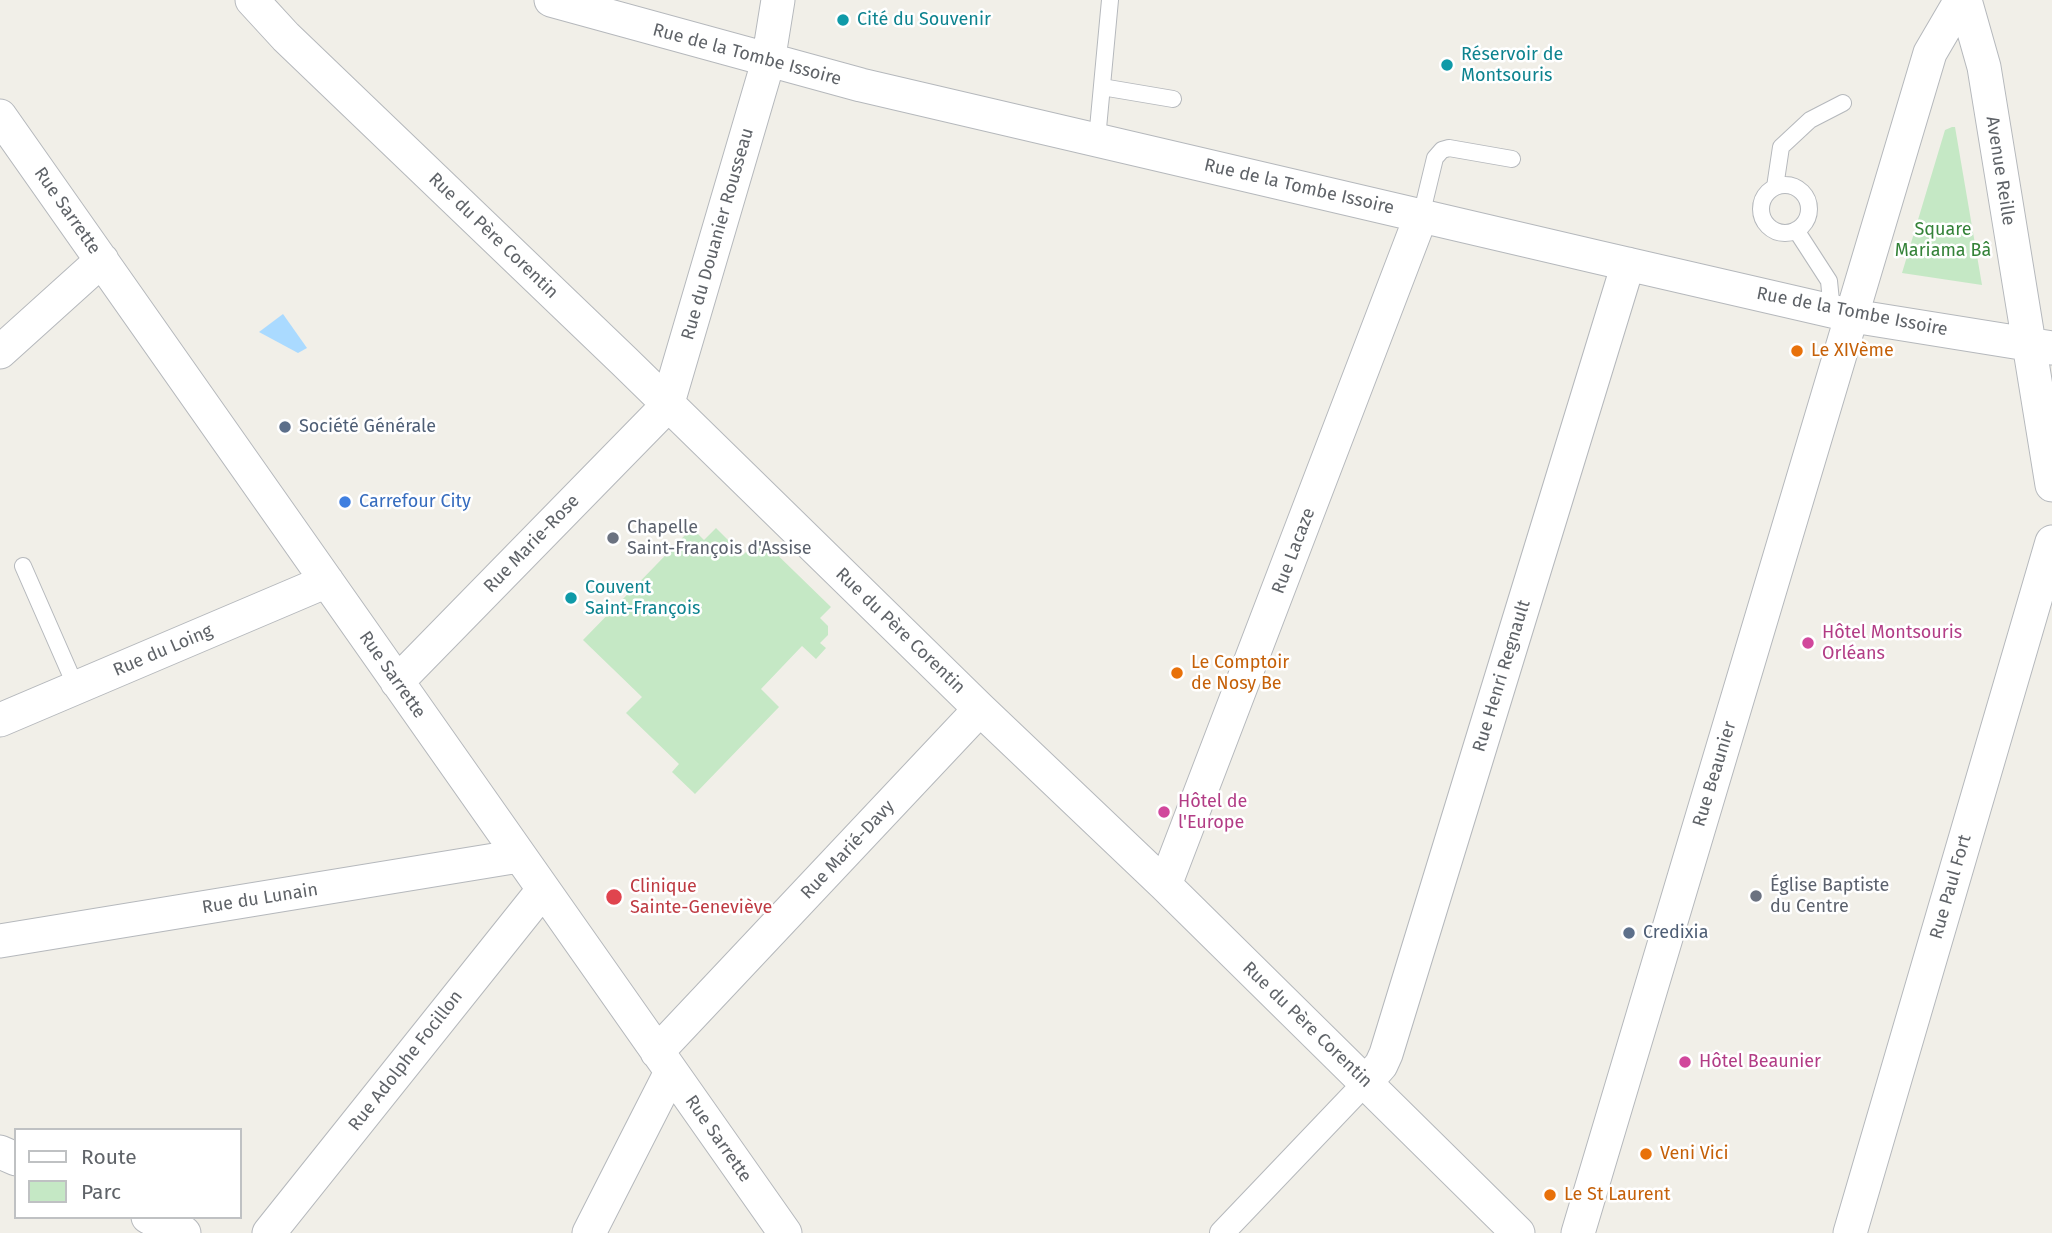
<!DOCTYPE html>
<meta charset="utf-8">
<style>
body{margin:0}
#map{position:relative;width:2052px;height:1233px;overflow:hidden;background:#f1efe8;font-family:"Fira Sans",sans-serif}
canvas{display:block}
.legend{position:absolute;left:14px;top:1128px;width:228px;height:91px;box-sizing:border-box;background:#fff;border:2px solid #bfc1c3;margin:0;padding:9px 12px;list-style:none;font-size:21px;color:#5f6368}
.legend li{display:flex;align-items:center;gap:14px;height:35px}
.legend b{width:35px;border:2px solid #bfc1c3}
</style>
<div id="map">
<canvas width="2052" height="1233"></canvas>
<ul class="legend">
<li><b style="height:9px;background:#fff"></b>Route</li>
<li><b style="height:19px;background:#c5e8c5"></b>Parc</li>
</ul>
</div>
<script>
const ctx = document.querySelector('canvas').getContext('2d');
ctx.lineJoin = 'round';
function fillPath(path, color) { ctx.fillStyle = color; ctx.fill(path, 'evenodd'); }
const toPath = rows => new Path2D(rows.map(r => 'M' + r).join(''));
function strokePath(path, color, width, dash) { ctx.strokeStyle = color; ctx.lineWidth = width; ctx.lineCap = dash ? 'butt' : 'round'; ctx.setLineDash(dash || []); ctx.stroke(path); }
function write(font, color, halo, rows, align = 'center') {
  ctx.font = font + ' "Fira Sans",sans-serif'; ctx.lineWidth = 5; ctx.setLineDash([]); ctx.textBaseline = 'middle'; ctx.strokeStyle = halo; ctx.fillStyle = color; for (const [text, x, y, turn = 0] of rows) {
    ctx.save(); ctx.translate(x, y); ctx.rotate((+turn || 0) * Math.PI / 180); ctx.textAlign = isNaN(turn) ? turn : align; if (halo) ctx.strokeText(text, 0, 0); ctx.fillText(text, 0, 0); ctx.restore();
  }
}
fillPath(toPath([
 [1952,127,1955,127,1982,285,1902,273,1945,130],
 [692,528,704,540,716,528,743,555,760,538,831,607,820,618,828,626,828,635,820,643,826,648,816,659,802,646,761,689,779,707,695,794,672,772,679,764,626,713,642,697,583,640]
]), '#c5e8c5');
fillPath(toPath([
 [283,314,307,348,298,353,259,332]
]), '#aadaff');
const service = toPath([
 [1102,87,1173,99],
 [1097,139,1110,0],
 '1761 209a24 24 0 1 1 48 0a24 24 0 1 1-48 0Z',
 [1775,187,1781,147,1810,120,1843,103],
 [1421,216,1435,158,1442,150,1449,148,1512,159],
 [1796,230,1829,281,1832,311],
 [23,566,76,687]
]);
const pedestrian = toPath([
 [1222,1233,1366,1082]
]);
const minor = toPath([
 [252,0,286,37,625,362,980,709,1165,885,1518,1233],
 [551,0,861,85,1597,257,1853,316,2052,348],
 [1965,0,1984,67,2052,485],
 [0,116,785,1233],
 [0,352,102,260],
 [397,682,667,406,768,62,778,0],
 [0,720,327,581],
 [1165,885,1421,216],
 [0,941,519,856],
 [657,1052,980,709],
 [1366,1082,1381,1065,1386,1054,1628,264],
 [0,1152,16,1159],
 [148,1217,184,1233],
 [269,1233,543,890],
 [589,1233,671,1072],
 [1578,1233,1930,53,1961,0],
 [1850,1233,2052,542]
]);
strokePath(service, '#b5b8bc', 18);
strokePath(pedestrian, '#b5b8bc', 26);
strokePath(minor, '#b5b8bc', 35);
strokePath(service, '#fff', 16);
strokePath(pedestrian, '#fff', 24);
strokePath(minor, '#fff', 33);
for (const [x, y, r, color] of [
 [843,20,7,"#0f9aa8"],
 [1447,65,7,"#0f9aa8"],
 [1797,351,7,"#e8710a"],
 [285,427,7,"#5c6f8a"],
 [345,502,7,"#3f7fe0"],
 [613,538,7,"#6b7280"],
 [571,598,7,"#0f9aa8"],
 [1808,643,7,"#d1479c"],
 [1177,673,7,"#e8710a"],
 [1164,812,7,"#d1479c"],
 [1756,896,7,"#6b7280"],
 [614,897,9,"#e0444e"],
 [1629,933,7,"#5c6f8a"],
 [1685,1062,7,"#d1479c"],
 [1646,1154,7,"#e8710a"],
 [1550,1195,7,"#e8710a"]
]) { const dot = new Path2D(); dot.arc(x, y, r, 0, 2 * Math.PI); ctx.fillStyle = color; ctx.fill(dot); strokePath(dot, '#fff', 2.5); }
write('18px', '#0d838f', '#fff', [
 ["Cité du Souvenir",857,20],
 ["Réservoir de",1461,55],
 ["Montsouris",1461,76],
 ["Couvent",585,588],
 ["Saint-François",585,609]
], 'left');
write('18px', '#5f6368', '#fff', [
 ["Rue de la Tombe Issoire",747,55,15],
 ["Avenue Reille",2000,171,81],
 ["Rue de la Tombe Issoire",1299,187,13],
 ["Rue Sarrette",67,211,55],
 ["Rue du Douanier Rousseau",718,234,-74],
 ["Rue du Père Corentin",493,236,44],
 ["Rue de la Tombe Issoire",1852,312,11],
 ["Rue Marie-Rose",532,544,-46],
 ["Rue Lacaze",1294,551,-69],
 ["Rue du Père Corentin",900,631,44],
 ["Rue du Loing",163,651,-23],
 ["Rue Sarrette",392,675,55],
 ["Rue Henri Regnault",1502,676,-73],
 ["Rue Beaunier",1715,774,-73],
 ["Rue Marié-Davy",848,850,-47],
 ["Rue Paul Fort",1951,887,-74],
 ["Rue du Lunain",260,899,-9],
 ["Rue du Père Corentin",1307,1025,44],
 ["Rue Adolphe Focillon",406,1061,-52],
 ["Rue Sarrette",718,1139,55]
]);
write('18px', '#348238', '#fff', [
 ["Square",1943,230],
 ["Mariama Bâ",1943,251]
]);
write('18px', '#c56008', '#fff', [
 ["Le XIVème",1811,351],
 ["Le Comptoir",1191,663],
 ["de Nosy Be",1191,684],
 ["Veni Vici",1660,1154],
 ["Le St Laurent",1564,1195]
], 'left');
write('18px', '#4e5e75', '#fff', [
 ["Société Générale",299,427],
 ["Credixia",1643,933]
], 'left');
write('18px', '#366cbe', '#fff', [
 ["Carrefour City",359,502]
], 'left');
write('18px', '#5b616d', '#fff', [
 ["Chapelle",627,528],
 ["Saint-François d'Assise",627,549],
 ["Église Baptiste",1770,886],
 ["du Centre",1770,907]
], 'left');
write('18px', '#b23c85', '#fff', [
 ["Hôtel Montsouris",1822,633],
 ["Orléans",1822,654],
 ["Hôtel de",1178,802],
 ["l'Europe",1178,823],
 ["Hôtel Beaunier",1699,1062]
], 'left');
write('18px', '#be3a42', '#fff', [
 ["Clinique",630,887],
 ["Sainte-Geneviève",630,908]
], 'left');
</script>
